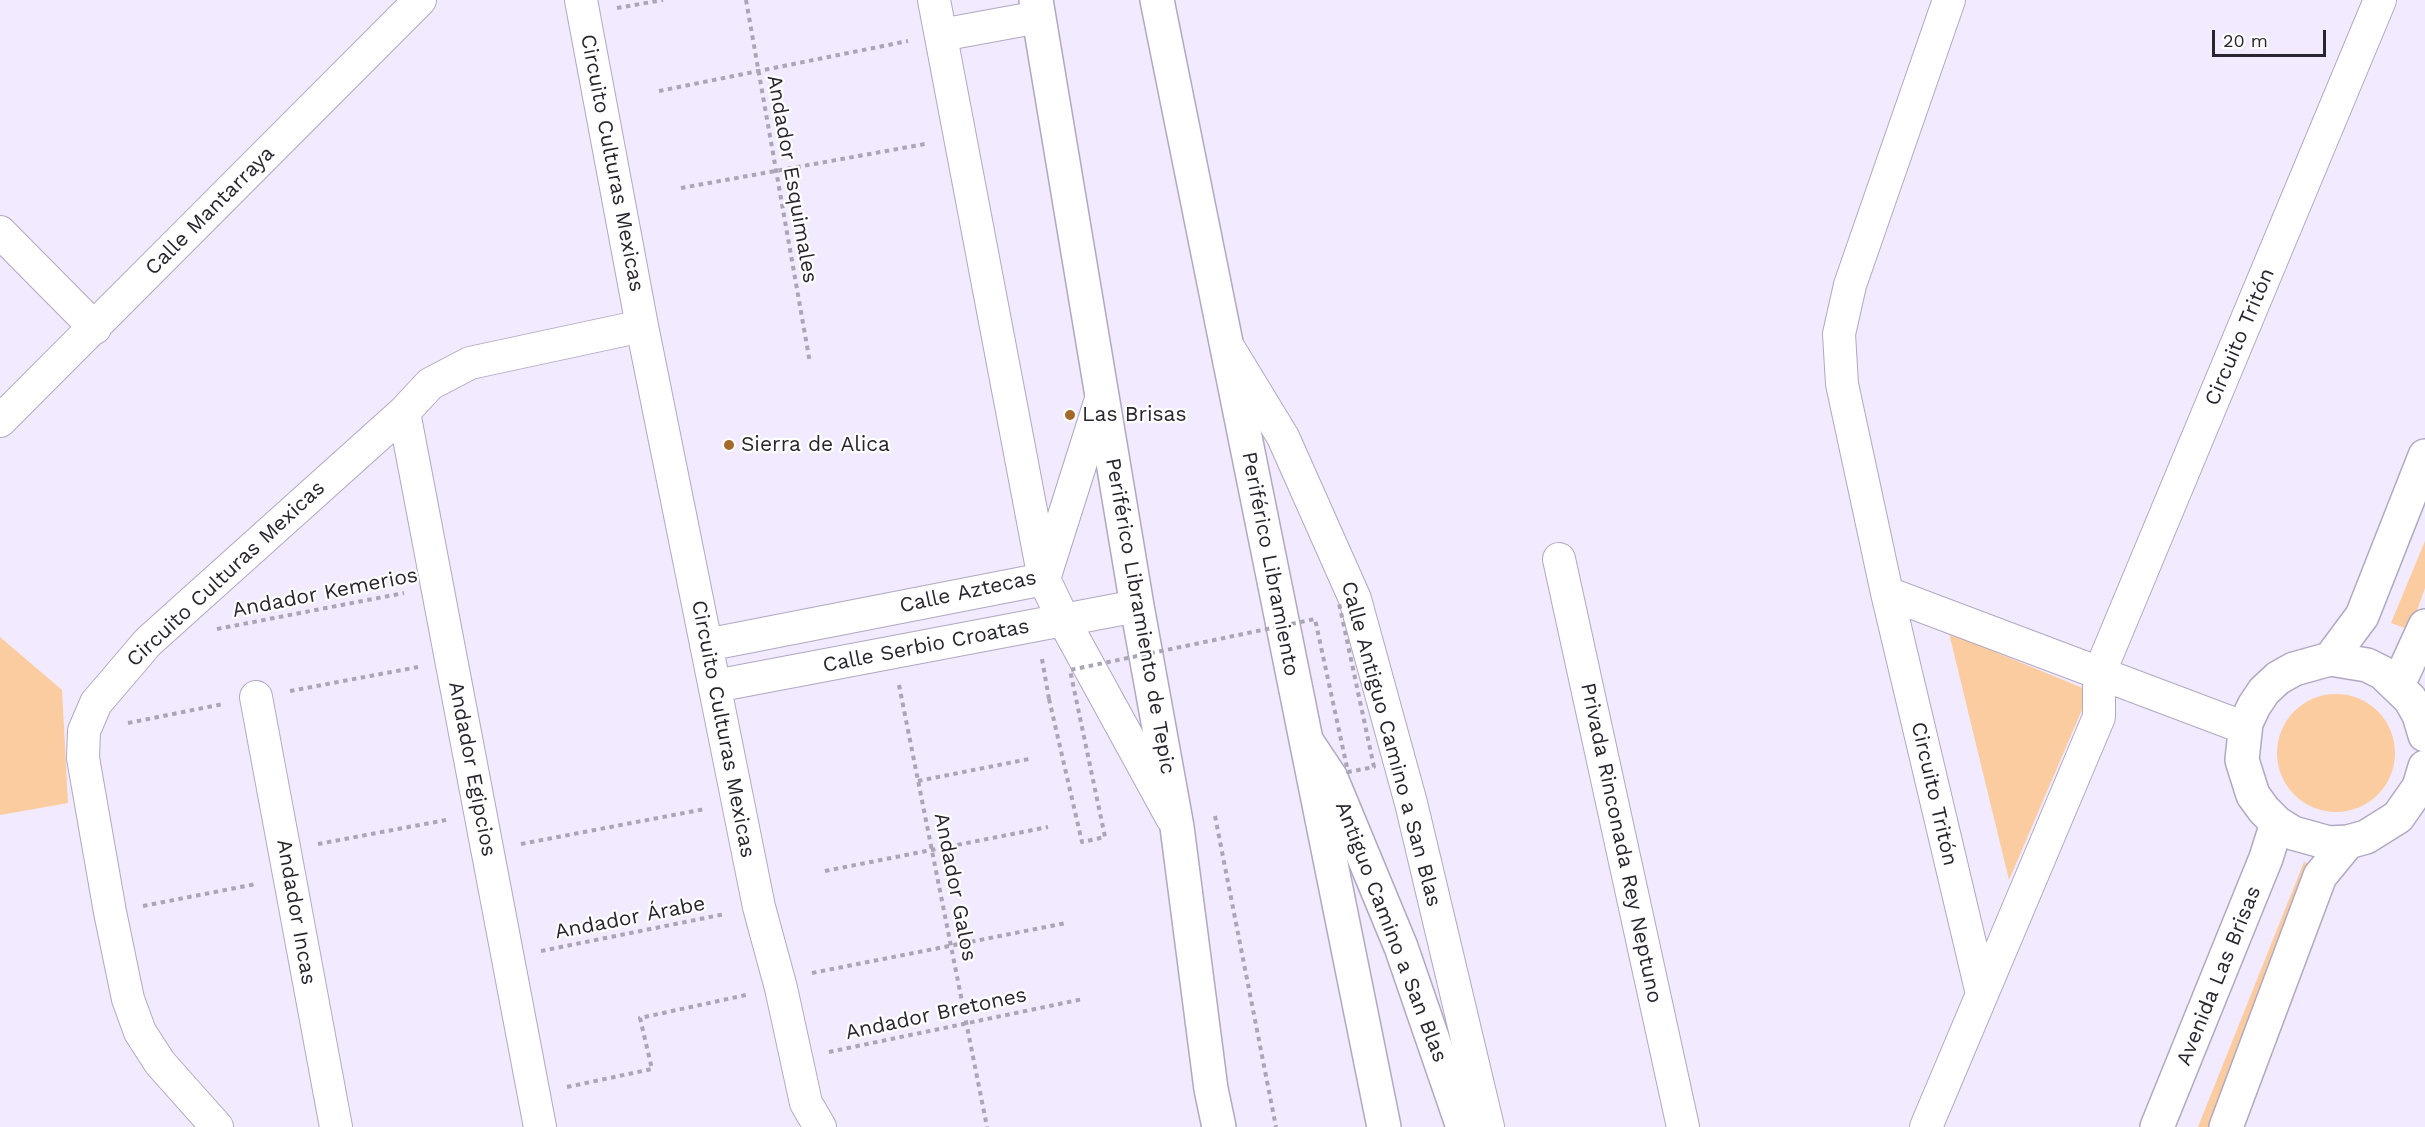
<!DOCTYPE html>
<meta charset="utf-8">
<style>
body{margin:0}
#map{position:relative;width:2425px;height:1127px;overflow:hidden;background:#f2eaff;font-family:"Work Sans",sans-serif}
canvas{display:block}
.scale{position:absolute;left:2212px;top:30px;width:114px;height:27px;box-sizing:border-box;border:3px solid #29252f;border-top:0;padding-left:8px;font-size:18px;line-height:21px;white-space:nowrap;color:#29252f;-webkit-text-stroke:4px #fff;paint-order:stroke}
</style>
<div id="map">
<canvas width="2425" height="1127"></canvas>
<div class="scale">20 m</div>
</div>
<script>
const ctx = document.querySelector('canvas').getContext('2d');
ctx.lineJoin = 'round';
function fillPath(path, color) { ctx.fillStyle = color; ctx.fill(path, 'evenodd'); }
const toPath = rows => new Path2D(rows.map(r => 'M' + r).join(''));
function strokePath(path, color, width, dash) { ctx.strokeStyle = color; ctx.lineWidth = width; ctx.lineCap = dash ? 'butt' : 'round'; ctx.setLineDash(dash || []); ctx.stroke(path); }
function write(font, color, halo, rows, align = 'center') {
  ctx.font = font + ' "Work Sans",sans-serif'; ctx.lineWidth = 4.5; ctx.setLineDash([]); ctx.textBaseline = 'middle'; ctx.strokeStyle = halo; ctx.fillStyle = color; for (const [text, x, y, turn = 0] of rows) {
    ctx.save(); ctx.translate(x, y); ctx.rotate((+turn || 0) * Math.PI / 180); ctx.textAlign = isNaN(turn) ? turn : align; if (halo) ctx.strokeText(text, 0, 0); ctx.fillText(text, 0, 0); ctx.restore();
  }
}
fillPath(toPath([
 [2425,541,2425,588,2410,630,2391,623],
 [1949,633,2090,691,2009,880],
 [0,637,62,690,68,803,0,815],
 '2277 753a59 59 0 1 1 118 0a59 59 0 1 1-118 0Z',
 [2304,862,2318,868,2214,1127,2198,1127]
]), '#fbcca0');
const street = toPath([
 [581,0,642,326,759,907,781,988,806,1103,820,1127],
 [934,0,1044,579,1064,621,1172,818],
 [1949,0,1850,285,1839,334,1842,384,1887,593,1982,994],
 [941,35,1039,17],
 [0,232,95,328],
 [1230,350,1283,437,1355,599,1411,803,1488,1127],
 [404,412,540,1127],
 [0,421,420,0],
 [1559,559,1683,1127],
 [1887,593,2245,728],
 [706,645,1044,579,1102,396],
 [715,686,1137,606],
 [256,697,336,1127],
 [217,1127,160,1063,140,1032,128,999,110,912,83,758,84,731,96,703,148,642,404,412,430,384,470,363,642,326],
 [1926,1127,2099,717,2099,674,2380,0]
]);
const secondary = toPath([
 [2330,659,2362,616,2425,456],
 [2398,685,2425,626],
 [2425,735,2419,715,2410,699,2383,673,2367,665,2330,659,2294,669,2278,678,2264,691,2254,706,2246,723,2242,760,2253,795,2264,810,2277,823,2293,833,2329,843,2348,842,2366,837,2398,817,2419,787,2425,767],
 [1307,742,1331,778,1401,947,1463,1127],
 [2157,1127,2266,858,2277,823],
 [2226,1127,2320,876,2348,842]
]);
const highway = toPath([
 [1036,0,1137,606,1177,827,1211,1089,1219,1127],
 [1157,0,1384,1127]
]);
strokePath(street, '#b1a8c1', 34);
strokePath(secondary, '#b1a8c1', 36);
strokePath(highway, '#b1a8c1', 36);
strokePath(toPath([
 [746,0,810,363],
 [617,8,663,0],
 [659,91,908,41],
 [681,188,925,144],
 [217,629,404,593],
 [1042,659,1049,699],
 [899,685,987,1127],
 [290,691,418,667],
 [128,723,223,704],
 [918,781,1029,759],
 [1215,816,1276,1127],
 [318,844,446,820],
 [521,844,705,809],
 [825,871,1048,827],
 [143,906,256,884],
 [541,951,725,914],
 [812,973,1066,923],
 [829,1052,1083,999],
 [567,1087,652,1069,640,1018,746,995]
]), '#aba5b6', 4, [4.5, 4.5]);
strokePath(street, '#fff', 32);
strokePath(secondary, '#fff', 33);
strokePath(highway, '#fff', 33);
strokePath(toPath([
 [1049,699,1082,842,1105,837,1070,670,1315,619,1348,772,1374,767,1339,603]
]), '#aba5b6', 4, [4.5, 4.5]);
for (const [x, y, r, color] of [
 [1070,415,6,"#a36928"],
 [729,445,6,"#a36928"]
]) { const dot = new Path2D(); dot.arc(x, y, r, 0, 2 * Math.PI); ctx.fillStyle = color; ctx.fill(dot); strokePath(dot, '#fff', 2); }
write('21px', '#29252f', '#fff', [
 ["Circuito Culturas Mexicas",612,163,79],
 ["Andador Esquimales",792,179,80],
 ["Calle Mantarraya",210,211,-45],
 ["Circuito Tritón",2240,337,-67],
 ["Periférico Libramiento",1270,564,79],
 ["Circuito Culturas Mexicas",226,574,-43],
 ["Calle Aztecas",968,592,-12],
 ["Andador Kemerios",325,593,-11],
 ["Periférico Libramiento de Tepic",1140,616,80],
 ["Calle Serbio Croatas",926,646,-11],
 ["Circuito Culturas Mexicas",723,729,79],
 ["Calle Antiguo Camino a San Blas",1391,744,75],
 ["Andador Egipcios",472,769,79],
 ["Circuito Tritón",1934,794,77],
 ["Privada Rinconada Rey Neptuno",1621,843,78],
 ["Andador Galos",955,887,79],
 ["Andador Incas",296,912,80],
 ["Andador Árabe",630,918,-11],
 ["Antiguo Camino a San Blas",1391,932,69],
 ["Avenida Las Brisas",2219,976,-68],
 ["Andador Bretones",936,1014,-12]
]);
write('21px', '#29252f', '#fff', [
 ["Las Brisas",1082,415],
 ["Sierra de Alica",741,445]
], 'left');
</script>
